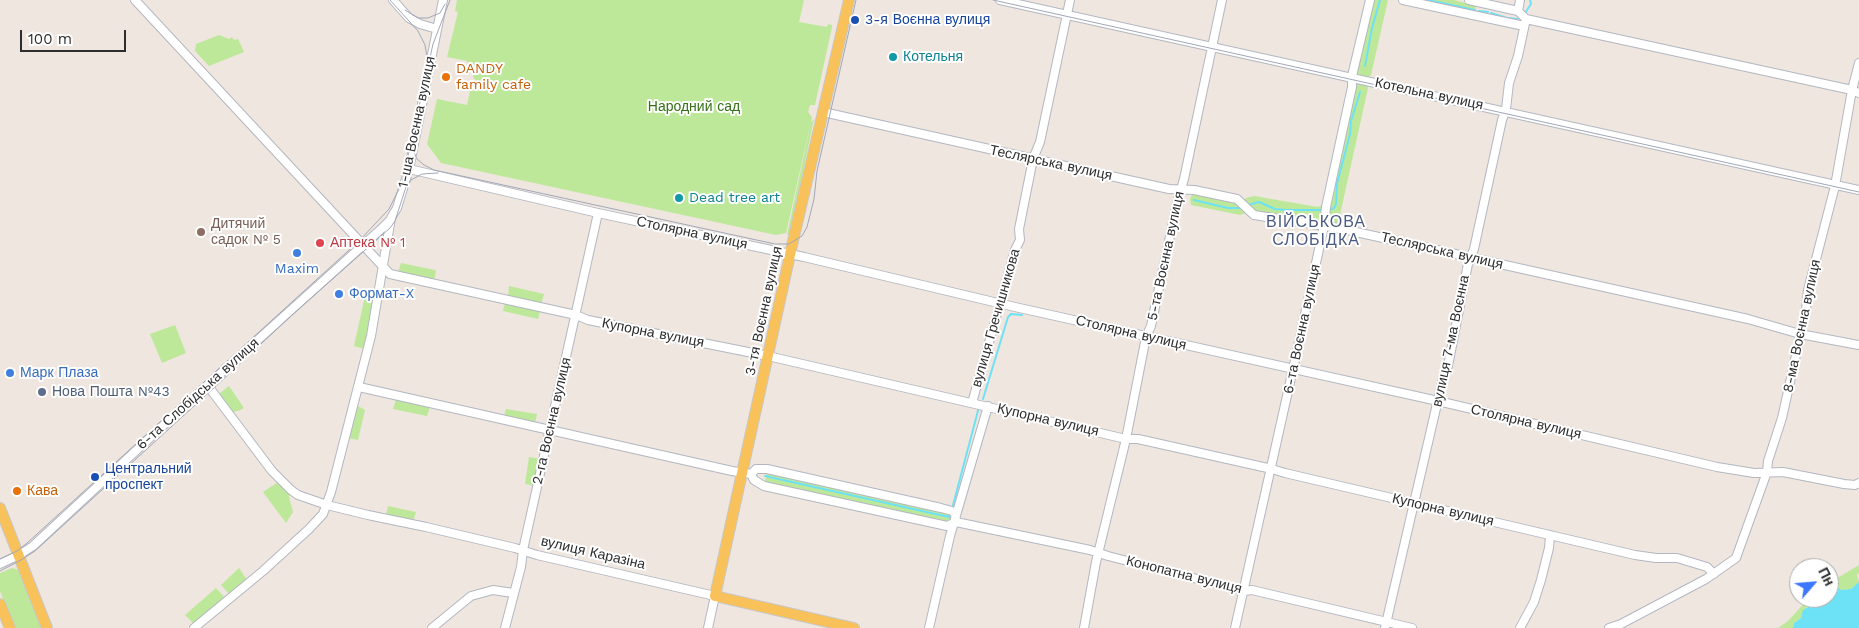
<!DOCTYPE html>
<meta charset="utf-8">
<style>
body{margin:0}
#map{position:relative;width:1859px;height:628px;overflow:hidden;background:#efe6df;font-family:"Work Sans",sans-serif}
canvas{display:block}
.north{position:absolute;left:1789px;top:558px;width:50px;height:50px;box-sizing:border-box;background:#fff;border:1px solid #ababab;border-radius:50%;rotate:63deg;font-size:14px;font-weight:700;line-height:20px;text-align:center;color:#2d2d2d}
.north::after{content:'';display:block;margin:auto;width:18px;height:22px;background:#3c78ff;clip-path:polygon(50% 0,100% 100%,50% 72%,0 100%)}
.scale{position:absolute;left:20px;top:30px;width:106px;height:22px;box-sizing:border-box;border:2px solid #2d2d2d;border-top:0;padding-left:6px;font-size:15px;line-height:18px;white-space:nowrap;color:#2d2d2d;-webkit-text-stroke:4px #fff;paint-order:stroke}
</style>
<div id="map">
<canvas width="1859" height="628"></canvas>
<div class="north">Пн</div>
<div class="scale">100 m</div>
</div>
<script>
const ctx = document.querySelector('canvas').getContext('2d');
ctx.lineJoin = 'round';
function fillPath(path, color) { ctx.fillStyle = color; ctx.fill(path, 'evenodd'); }
const toPath = rows => new Path2D(rows.map(r => 'M' + r).join(''));
function strokePath(path, color, width, dash) { ctx.strokeStyle = color; ctx.lineWidth = width; ctx.lineCap = dash ? 'butt' : 'round'; ctx.setLineDash(dash || []); ctx.stroke(path); }
function write(font, color, halo, rows, align = 'center') {
  ctx.font = font + ' "Work Sans",sans-serif'; ctx.lineWidth = 4; ctx.setLineDash([]); ctx.textBaseline = 'middle'; ctx.strokeStyle = halo; ctx.fillStyle = color; for (const [text, x, y, turn = 0] of rows) {
    ctx.save(); ctx.translate(x, y); ctx.rotate((+turn || 0) * Math.PI / 180); ctx.textAlign = isNaN(turn) ? turn : align; if (halo) ctx.strokeText(text, 0, 0); ctx.fillText(text, 0, 0); ctx.restore();
  }
}
fillPath(toPath([
 [457,0,804,0,799,22,827,27,828,24,832,25,832,27,815,105,810,105,808,112,812,117,786,233,776,235,441,163,427,144,437,99,467,105,472,82,475,82,475,79,473,78,475,65,467,63,467,61,447,57,458,12,455,11],
 [1373,0,1388,0,1371,75,1368,78,1359,75,1356,71],
 [1424,0,1454,0,1476,6,1475,12,1425,2],
 [219,35,229,39,232,37,234,40,238,39,244,52,209,66,195,51,196,44],
 [1357,83,1367,85,1368,88,1338,224,1336,225,1328,223,1331,190,1355,85],
 [814,119,790,234,787,235,811,122],
 [1194,191,1236,200,1246,213,1240,215,1191,205,1190,199],
 [1254,196,1318,207,1325,203,1322,220,1317,223,1258,213,1242,201,1246,198],
 [401,263,435,270,436,272,434,280,398,272],
 [509,286,544,294,542,301,541,304,508,297],
 [365,296,375,298,365,349,354,346],
 [505,303,540,311,538,319,503,311],
 [175,325,186,353,162,363,150,334],
 [229,386,244,408,238,411,232,412,219,394],
 [396,399,430,407,427,416,393,409],
 [356,405,365,410,358,440,347,438],
 [506,409,537,414,535,424,504,417],
 [529,457,541,459,535,486,525,484],
 [767,471,953,514,955,520,949,523,765,482],
 [278,482,290,494,289,497,293,512,286,523,263,492],
 [388,506,416,512,413,521,386,515],
 [1859,565,1859,573,1857,575,1859,582,1851,589,1838,591,1829,598,1829,583],
 [12,568,19,570,42,628,14,628,0,591,0,573],
 [239,568,247,580,230,595,221,585],
 [216,588,225,598,194,624,185,615],
 [1809,598,1829,598,1820,604,1807,607,1801,618,1794,623,1793,628,1778,628,1788,621]
]), '#bde899');
fillPath(toPath([
 [1859,582,1859,628,1793,628,1794,623,1801,618,1803,610,1814,604,1820,604,1838,591,1838,588,1841,590,1851,589]
]), '#6de2f6');
strokePath(toPath([
 [1428,0,1475,10],
 [1479,11,1488,12],
 [1491,13,1507,18,1517,19,1520,17],
 [1525,13,1531,4,1530,0],
 [1365,66,1372,28,1380,0],
 [1194,200,1228,208,1242,208],
 [1248,205,1259,202,1275,209,1285,210,1323,210],
 [1331,209,1334,208,1336,204,1337,184,1350,134,1351,121,1360,92],
 [983,399,1008,317,1011,314,1022,315],
 [765,476,949,517,950,513],
 [952,509,979,407]
]), '#6de2f6', 2);
const minor = toPath([
 [135,0,390,274,576,315,588,320,768,356,1126,439,1138,439,1272,469,1285,473,1635,555,1656,558,1677,558,1707,567,1714,574],
 [393,0,409,18,420,24,437,29],
 [1000,0,1859,190],
 [1403,0,1524,26],
 [1469,0,1518,11],
 [1526,19,1852,90,1859,93],
 [823,112,1169,189,1194,190,1237,199,1254,215,1338,228,1748,319,1800,334,1859,345],
 [409,169,598,213,804,257,1015,307,1438,401,1717,467,1754,473,1783,472,1844,484,1855,485,1859,483],
 [208,386,272,471,291,490,298,495,327,505,368,515,426,527,515,548,537,555,715,596,708,628],
 [359,387,732,471,751,474,754,480,764,486,947,526,956,522,1090,550,1108,556,1244,591,1252,590,1412,628],
 [972,403,1015,250,1020,240,1019,229,1033,159,1040,142,1070,0],
 [751,474,756,469,767,469,941,508,952,511,955,514,956,520],
 [0,564,19,555,33,546,181,409,380,230,391,219],
 [194,628,263,571,309,529,323,514,331,492,371,336,391,218,397,208,409,169,443,0],
 [432,628,471,596,493,590,513,593],
 [505,628,521,567,523,550,598,213],
 [929,628,950,536,988,406],
 [1084,628,1096,562,1126,439,1146,337,1151,326,1177,203,1184,179,1222,0],
 [1235,628,1295,360,1324,226,1326,207,1352,87,1352,76,1370,0],
 [1385,628,1443,378,1448,366,1468,264,1474,249,1502,120,1506,109,1509,83,1518,56,1526,19,1518,11,1520,0],
 [1520,628,1534,602,1541,580,1549,548,1550,535],
 [1609,628,1621,624,1706,579,1736,558,1767,472,1768,461,1782,418,1806,310,1808,290,1835,186,1852,90,1859,63]
]);
const major = toPath([
 [849,0,793,241,715,596,854,628],
 [0,508,47,628],
 [0,604,10,628]
]);
strokePath(minor, '#b3b7c1', 10);
strokePath(major, '#c8c8c8', 12);
strokePath(minor, '#fff', 8);
strokePath(major, '#f9c15a', 10);
strokePath(toPath([
 [390,0,418,31,425,45,427,57],
 [993,0,1859,192],
 [405,10,418,18,428,18,440,13,445,4],
 [412,144,416,158,424,165,434,170,775,244,789,244,802,236,807,227,814,199,817,171,856,0],
 [0,559,17,551,26,544,359,241,389,209,402,183,433,44,450,0],
 [0,571,21,560,35,551,216,386,293,314,390,228,395,221,406,187,411,180,422,174,438,173]
]), '#a1a7b8', 1);
for (const [x, y, r, color] of [
 [855,20,5,"#1a4fb4"],
 [893,57,5,"#0f9aa8"],
 [446,77,5,"#e8710a"],
 [679,198,5,"#0f9aa8"],
 [201,232,5,"#8d6e63"],
 [320,243,5,"#e0444e"],
 [297,253,5,"#3f7fe0"],
 [339,294,5,"#3f7fe0"],
 [10,373,5,"#3f7fe0"],
 [42,392,5,"#5c6f8a"],
 [95,477,5,"#1a4fb4"],
 [17,491,5,"#e8710a"]
]) { const dot = new Path2D(); dot.arc(x, y, r, 0, 2 * Math.PI); ctx.fillStyle = color; ctx.fill(dot); strokePath(dot, '#fff', 2); }
write('14px', '#164399', '#fff', [
 ["3-я Воєнна вулиця",865,20],
 ["Центральний",105,469],
 ["проспект",105,485]
], 'left');
write('14px', '#0d838f', '#fff', [
 ["Котельня",903,57],
 ["Dead tree art",689,198]
], 'left');
write('14px', '#c56008', '#fff', [
 ["DANDY",456,69],
 ["family cafe",456,85],
 ["Кава",27,491]
], 'left');
write('14px', '#2d2d2d', '#fff', [
 ["Котельна вулиця",1429,94,12],
 ["1-ша Воєнна вулиця",417,122,-78],
 ["Теслярська вулиця",1051,163,12],
 ["Столярна вулиця",692,233,12],
 ["Теслярська вулиця",1442,251,13],
 ["5-та Воєнна вулиця",1166,256,-78],
 ["3-тя Воєнна вулиця",764,311,-78],
 ["вулиця Гречишникова",996,318,-74],
 ["8-ма Воєнна вулиця",1802,326,-78],
 ["6-та Воєнна вулиця",1302,329,-78],
 ["Купорна вулиця",653,333,11],
 ["Столярна вулиця",1131,333,13],
 ["вулиця 7-ма Воєнна",1451,341,-78],
 ["6-та Слобідська вулиця",198,394,-42],
 ["Купорна вулиця",1048,420,13],
 ["2-га Воєнна вулиця",552,421,-77],
 ["Столярна вулиця",1526,422,13],
 ["Купорна вулиця",1443,510,13],
 ["вулиця Каразіна",593,553,13],
 ["Конопатна вулиця",1184,575,14]
]);
write('14px', '#347116', '#fff', [
 ["Народний сад",694,107]
]);
write('14px', '#785e54', '#fff', [
 ["Дитячий",211,224],
 ["садок № 5",211,240]
], 'left');
write('14px', '#be3a42', '#fff', [
 ["Аптека № 1",330,243]
], 'left');
write('14px', '#366cbe', '#fff', [
 ["Maxim",297,269,"center"],
 ["Формат-X",349,294],
 ["Марк Плаза",20,373]
], 'left');
write('14px', '#4e5e75', '#fff', [
 ["Нова Пошта №43",52,392]
], 'left');
ctx.letterSpacing = '1px';
write('16px', '#4a5a82', '#fff', [
 ["ВІЙСЬКОВА",1316,222],
 ["СЛОБІДКА",1316,240]
]);
ctx.letterSpacing = '0px';
</script>
